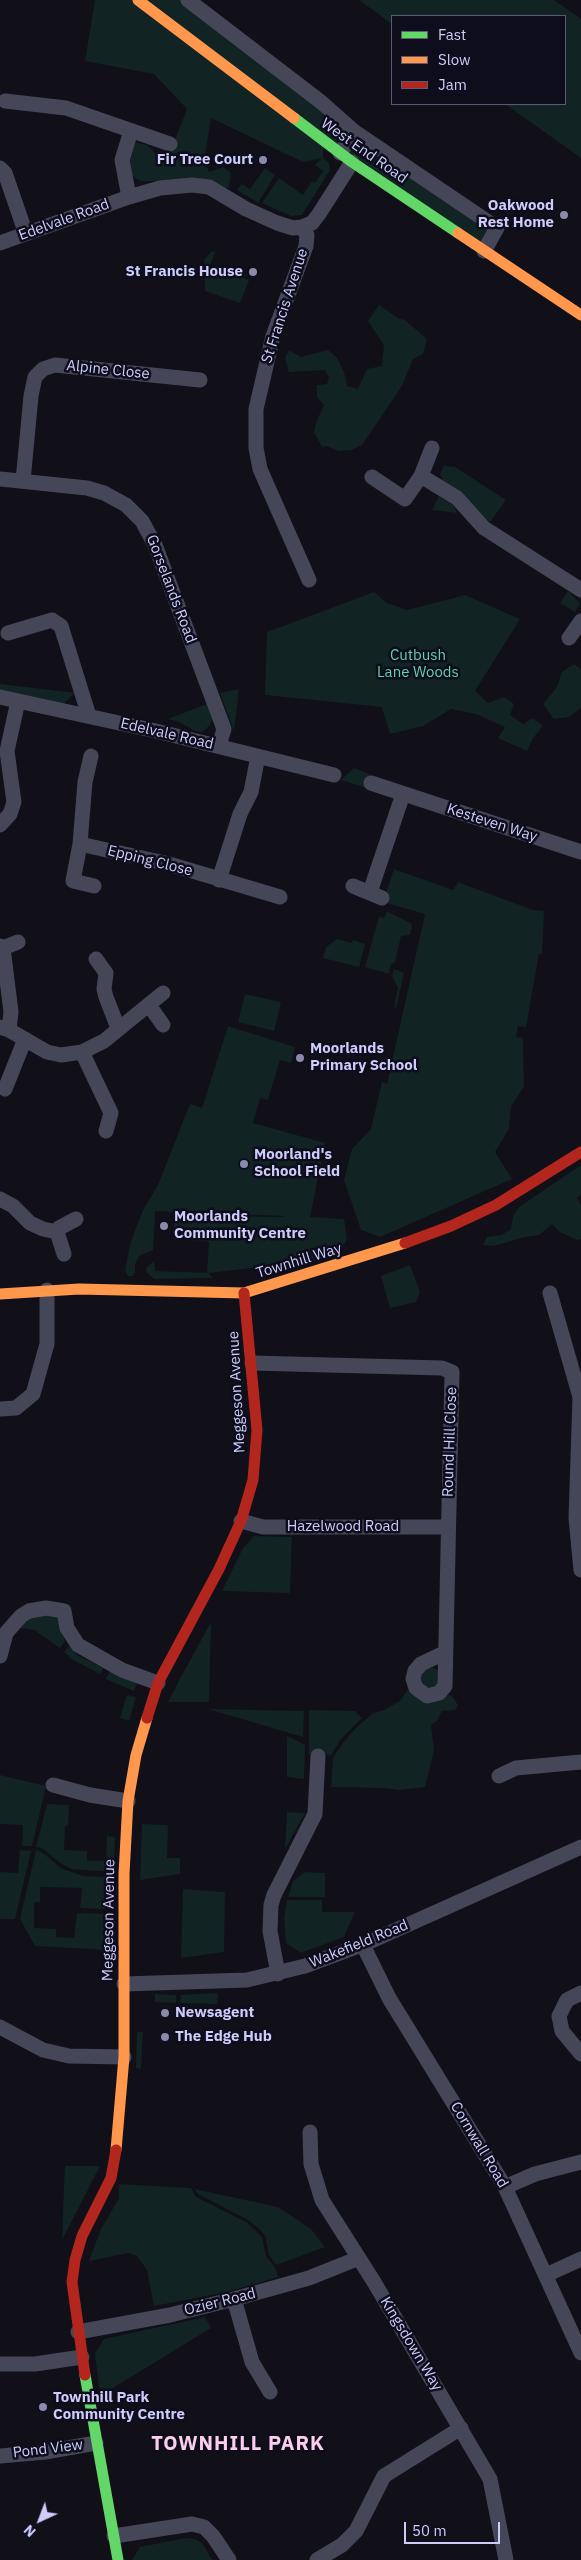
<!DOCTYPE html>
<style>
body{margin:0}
#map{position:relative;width:581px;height:2560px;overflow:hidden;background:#111018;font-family:"IBM Plex Sans",sans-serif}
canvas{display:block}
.legend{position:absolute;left:391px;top:15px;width:175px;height:90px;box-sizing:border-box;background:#0e0d1c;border:1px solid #5b5975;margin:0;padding:6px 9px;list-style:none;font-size:15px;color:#ceccfb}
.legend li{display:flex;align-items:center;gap:10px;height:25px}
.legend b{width:25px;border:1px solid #5b5975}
.north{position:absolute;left:15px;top:2495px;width:50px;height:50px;-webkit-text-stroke:4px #0e0d1c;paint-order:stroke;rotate:223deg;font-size:14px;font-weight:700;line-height:20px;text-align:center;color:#ceccfb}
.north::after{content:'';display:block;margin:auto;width:18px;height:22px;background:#ceccfb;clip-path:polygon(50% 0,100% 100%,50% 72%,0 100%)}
.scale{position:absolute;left:404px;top:2522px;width:96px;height:22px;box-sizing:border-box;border:2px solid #ceccfb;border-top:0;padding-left:6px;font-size:15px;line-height:18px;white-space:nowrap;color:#ceccfb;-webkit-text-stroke:4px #0e0d1c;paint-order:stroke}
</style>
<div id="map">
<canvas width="581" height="2560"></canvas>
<ul class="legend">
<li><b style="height:6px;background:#63d668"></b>Fast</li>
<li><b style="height:6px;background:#ff974d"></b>Slow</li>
<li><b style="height:6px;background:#b3261e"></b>Jam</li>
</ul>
<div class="north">N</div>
<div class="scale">50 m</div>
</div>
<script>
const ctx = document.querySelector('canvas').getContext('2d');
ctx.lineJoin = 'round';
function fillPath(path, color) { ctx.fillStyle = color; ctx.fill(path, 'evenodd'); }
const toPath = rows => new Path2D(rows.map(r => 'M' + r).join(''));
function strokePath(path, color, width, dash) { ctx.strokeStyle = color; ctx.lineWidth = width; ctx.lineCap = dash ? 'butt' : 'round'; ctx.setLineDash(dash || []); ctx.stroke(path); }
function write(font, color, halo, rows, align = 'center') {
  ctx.font = font + ' "IBM Plex Sans",sans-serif'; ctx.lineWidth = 5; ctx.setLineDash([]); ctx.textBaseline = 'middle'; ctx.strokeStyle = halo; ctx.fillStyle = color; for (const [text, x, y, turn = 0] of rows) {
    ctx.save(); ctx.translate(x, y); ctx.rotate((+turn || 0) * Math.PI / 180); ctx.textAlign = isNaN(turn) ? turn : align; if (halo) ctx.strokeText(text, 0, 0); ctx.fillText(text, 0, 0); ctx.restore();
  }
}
fillPath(toPath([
 [95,0,188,0,497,228,484,251,323,142,323,158,329,163,330,170,302,215,291,216,262,203,279,178,303,195,312,181,315,183,323,171,315,165,322,158,303,162,211,118,204,161,209,172,223,167,231,173,229,187,220,190,180,181,141,181,130,175,128,153,133,142,147,145,160,158,173,145,187,109,154,74,85,61],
 [359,0,554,0,581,19,581,158,505,104,565,104,565,16,392,16,392,24],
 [265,168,275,175,258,203,237,190,242,184,250,189],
 [212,251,215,252,210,266,212,271,217,273,223,270,249,280,240,303,205,291,204,260],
 [379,305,398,318,405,320,427,339,423,354,413,359,402,386,362,445,351,450,339,451,326,446,322,447,314,432,317,420,324,405,317,397,317,385,327,384,329,378,325,370,289,372,285,358,289,350,301,357,328,350,337,358,344,372,347,386,358,389,367,369,382,366,384,345,368,321],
 [444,466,455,467,506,500,490,522,443,482,440,474],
 [439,496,454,506,457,513,432,510],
 [568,591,580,603,575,612,560,603],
 [374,592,387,603,407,610,465,595,520,619,475,691,488,703,504,697,514,704,510,715,523,724,533,718,543,726,533,738,527,751,498,738,505,727,476,714,451,709,423,726,390,734,382,707,265,695,267,632],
 [574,664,581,669,581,708,569,717,554,719,543,704,557,687,562,672],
 [0,684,26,687,75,693,63,704,0,690],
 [239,689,234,731,220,693],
 [207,704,212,718,210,725,202,732,195,731,179,722,168,719],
 [354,768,371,775,367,788,341,780],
 [394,869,453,890,458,882,533,910,544,911,542,954,539,954,526,1027,518,1026,516,1037,523,1038,524,1086,511,1107,509,1129,495,1152,512,1179,380,1237,361,1230,344,1180,352,1149,371,1129,382,1082,387,1084,425,914,383,902],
 [387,911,412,924,410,935,401,936,395,963,391,964,389,974,365,967,379,916,384,918],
 [337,939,352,943,353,940,365,944,359,967,323,958,326,947],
 [394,969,404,973,396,1008,394,1007,398,988,392,976],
 [245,994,281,1002,274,1031,238,1022],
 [228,1026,295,1047,291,1063,280,1060,268,1100,260,1098,253,1123,325,1143,310,1217,344,1219,347,1239,340,1251,320,1260,208,1273,213,1278,154,1279,146,1272,147,1267,154,1261,155,1271,207,1273,209,1242,173,1239,175,1212,155,1211,153,1250,139,1256,135,1264,135,1272,133,1276,128,1276,125,1270,131,1241,143,1210,158,1185,190,1104,202,1108],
 [178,1212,283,1216,283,1217,211,1216],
 [581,1165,581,1195,577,1198,581,1205,581,1239,577,1240,560,1232,552,1224,539,1235,525,1237,494,1246,483,1245,487,1237,501,1235,511,1229,513,1216,519,1207],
 [410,1265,420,1292,416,1302,390,1308,381,1276],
 [254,1536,292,1537,290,1593,222,1591,243,1548],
 [43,1614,58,1618,65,1641,60,1648,34,1630,21,1628,13,1633,28,1618],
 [211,1622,209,1702,168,1702,182,1675],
 [69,1646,77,1655,103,1668,100,1674,73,1660,64,1652],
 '421 1678a10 10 0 1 1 20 0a10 10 0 1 1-20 0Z',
 [110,1670,137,1683,134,1691,106,1679],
 [409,1688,444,1693,453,1697,458,1705,455,1710,442,1711,437,1721,431,1725,434,1750,425,1787,399,1790,384,1788,331,1787,333,1758,343,1743,357,1727,373,1713,384,1710,400,1701],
 [127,1695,136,1697,129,1721,120,1718],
 [208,1709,304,1711,303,1737],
 [309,1710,355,1711,362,1718,341,1739,331,1755,309,1754],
 [287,1736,305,1745,304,1779,287,1777],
 [0,1775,46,1786,32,1846,22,1846,23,1825,0,1824],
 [47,1804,69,1805,68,1825,65,1826,64,1850,87,1851,87,1861,106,1861,107,1836,115,1837,114,1862,110,1872,72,1869,60,1863,42,1848,36,1847],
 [287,1812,305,1813,285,1849],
 [142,1824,168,1825,167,1858,180,1858,180,1874,140,1880],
 [20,1850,31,1851,15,1919,0,1919,0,1872,18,1873],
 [36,1850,43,1853,62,1869,84,1876,110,1877,108,1909,80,1908,82,1888,40,1887,40,1902,34,1902,34,1928,56,1929,56,1937,74,1938,77,1913,108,1914,108,1950,35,1946,20,1919],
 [305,1872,325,1873,325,1897,288,1897,293,1881],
 [183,1889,225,1892,224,1952,181,1958],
 [287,1900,322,1900,322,1912,355,1912,344,1937,301,1953,286,1943,284,1918],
 [218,1993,217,2004,180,2003,181,1995],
 [155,1994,176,1995,176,2003,155,2002],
 [137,2032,143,2032,141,2069,136,2068],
 [65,2166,100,2166,62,2240,64,2188],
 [119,2184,191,2188,196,2197,246,2222,255,2230,262,2237,266,2256,275,2267,278,2277,227,2292,154,2306,147,2270,137,2256,128,2253,89,2261,101,2229,119,2198],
 [194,2189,278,2207,311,2229,325,2247,276,2265,269,2255,265,2235,258,2228,248,2220,198,2194],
 [205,2317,211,2328,100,2396,95,2353,104,2339],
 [185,2538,195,2539,203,2544,212,2560,132,2560,140,2547]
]), '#112322');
strokePath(toPath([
 [188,0,321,102,355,132,340,153],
 [5,101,66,108,170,144],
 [355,132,497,228,484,251],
 [0,168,5,173,26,234],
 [129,197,122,160,131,131],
 [0,243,129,197,160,188,192,185,209,187,246,209,277,223,293,228,302,227],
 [421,476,457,498,484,528,581,590],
 [372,477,405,499,421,476,432,448],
 [0,479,87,488,104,493,126,505,142,521,155,545,224,729,219,746],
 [23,481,31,396,35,377,43,369,55,365,200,380],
 [309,580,260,469,256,448,256,409,273,336,306,246,307,235,302,227,312,223,319,214,352,162],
 [8,633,52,620,61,626,89,716],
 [569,638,581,621],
 [0,697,156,731,334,775],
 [91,756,85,782,80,844,73,881,94,886],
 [371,783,581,852],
 [0,825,10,814,14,802,7,751,18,701],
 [80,844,169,864,280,897],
 [219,880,240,814,251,792,258,756],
 [353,886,382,898],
 [370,892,403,794],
 [0,946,3,948,18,942],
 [3,948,11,1012,9,1030],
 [96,959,106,973,104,989,106,997,118,1028],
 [149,1005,163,1025],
 [0,1027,9,1030,47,1052,61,1055,82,1052,104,1041,163,993],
 [82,1052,111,1113,106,1131],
 [5,1089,25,1039],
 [0,1199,13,1206,30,1223,43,1229,57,1232],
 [57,1232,59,1228,76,1219],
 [57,1232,64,1254],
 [550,1293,580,1397,576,1518,581,1570],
 [252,1363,442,1368,452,1372,445,1686,439,1693,427,1696,416,1688,413,1679,415,1671,421,1664,444,1653],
 [0,1409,16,1408,33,1394,47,1344,47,1290],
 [241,1521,263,1527,447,1527],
 [0,1656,6,1633,21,1616,29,1611,46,1608,64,1611,67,1628,78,1645,122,1670,158,1683],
 [499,1776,516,1768,581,1762],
 [53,1785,90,1795,128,1801],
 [363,1945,389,1998,505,2187,581,2353],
 [278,1974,270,1931,271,1905,274,1895,315,1814,318,1756],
 [124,1984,247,1980,305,1966,367,1943,581,1847],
 [581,1993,567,2000,559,2016,562,2031,581,2054],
 [0,2027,43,2050,69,2056,124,2057],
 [310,2132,311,2164,322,2200,374,2282,490,2479,506,2560],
 [505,2187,535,2174,581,2162],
 [546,2275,581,2259],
 [234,2299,252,2362,270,2392],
 [78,2332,170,2315,234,2299,309,2278,359,2258],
 [0,2364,35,2364,82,2357],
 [0,2456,45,2452,96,2443],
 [114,2536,192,2524,204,2527,213,2536,229,2560],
 [317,2560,342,2545,356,2531,384,2476,461,2428]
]), '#464659', 15);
strokePath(toPath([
 [294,118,352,162,458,233],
 [85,2375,118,2560]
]), '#63d668', 11);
strokePath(toPath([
 [138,0,294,118],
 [458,233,581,315],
 [0,1294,79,1289,244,1293,405,1243],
 [116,2150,124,2057,124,1874,128,1801,136,1755,147,1718]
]), '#ff974d', 11);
strokePath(toPath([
 [405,1243,451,1226,496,1205,581,1152],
 [147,1718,158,1683,219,1569,241,1521,253,1480,257,1430,244,1293],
 [85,2375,72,2282,75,2260,82,2236,111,2178,116,2150]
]), '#b3261e', 11);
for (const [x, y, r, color] of [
 [263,160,5,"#8c8aac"],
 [564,215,5,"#8c8aac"],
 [253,272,5,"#8c8aac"],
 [300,1058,5,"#8c8aac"],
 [244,1164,5,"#8c8aac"],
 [164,1226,5,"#8c8aac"],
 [165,2013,5,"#8c8aac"],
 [165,2037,5,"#8c8aac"],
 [43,2407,5,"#8c8aac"]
]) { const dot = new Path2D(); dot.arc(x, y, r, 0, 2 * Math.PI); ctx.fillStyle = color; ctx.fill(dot); strokePath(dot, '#0e0d1c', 2); }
write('15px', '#ceccfb', '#0e0d1c', [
 ["West End Road",364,151,35],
 ["Edelvale Road",64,220,-20],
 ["St Francis Avenue",285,306,-72],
 ["Alpine Close",108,370,6],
 ["Gorselands Road",171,589,69],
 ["Edelvale Road",167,734,13],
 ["Kesteven Way",492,823,18],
 ["Epping Close",150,861,14],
 ["Townhill Way",299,1261,-17],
 ["Meggeson Avenue",237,1392,-93],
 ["Round Hill Close",450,1442,-88],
 ["Hazelwood Road",343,1527],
 ["Meggeson Avenue",109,1920,-89],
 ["Wakefield Road",359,1944,-22],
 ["Cornwall Road",479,2145,59],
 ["Ozier Road",220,2302,-14],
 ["Kingsdown Way",411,2344,59],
 ["Pond View",48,2449,-7]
]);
write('bold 15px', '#ceccfb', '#0e0d1c', [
 ["Fir Tree Court",253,160,"right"],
 ["Oakwood",554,206,"right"],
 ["Rest Home",554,223,"right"],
 ["St Francis House",243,272,"right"],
 ["Moorlands",310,1049],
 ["Primary School",310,1066],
 ["Moorland's",254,1155],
 ["School Field",254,1172],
 ["Moorlands",174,1217],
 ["Community Centre",174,1234],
 ["Newsagent",175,2013],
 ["The Edge Hub",175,2037],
 ["Townhill Park",53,2398],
 ["Community Centre",53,2415]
], 'left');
write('15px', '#5fd4ae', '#0e0d1c', [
 ["Cutbush",418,656],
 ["Lane Woods",418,673]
]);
ctx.letterSpacing = '1px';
write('bold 20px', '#fbceee', '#0e0d1c', [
 ["TOWNHILL PARK",238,2444]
]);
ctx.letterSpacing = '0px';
</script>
